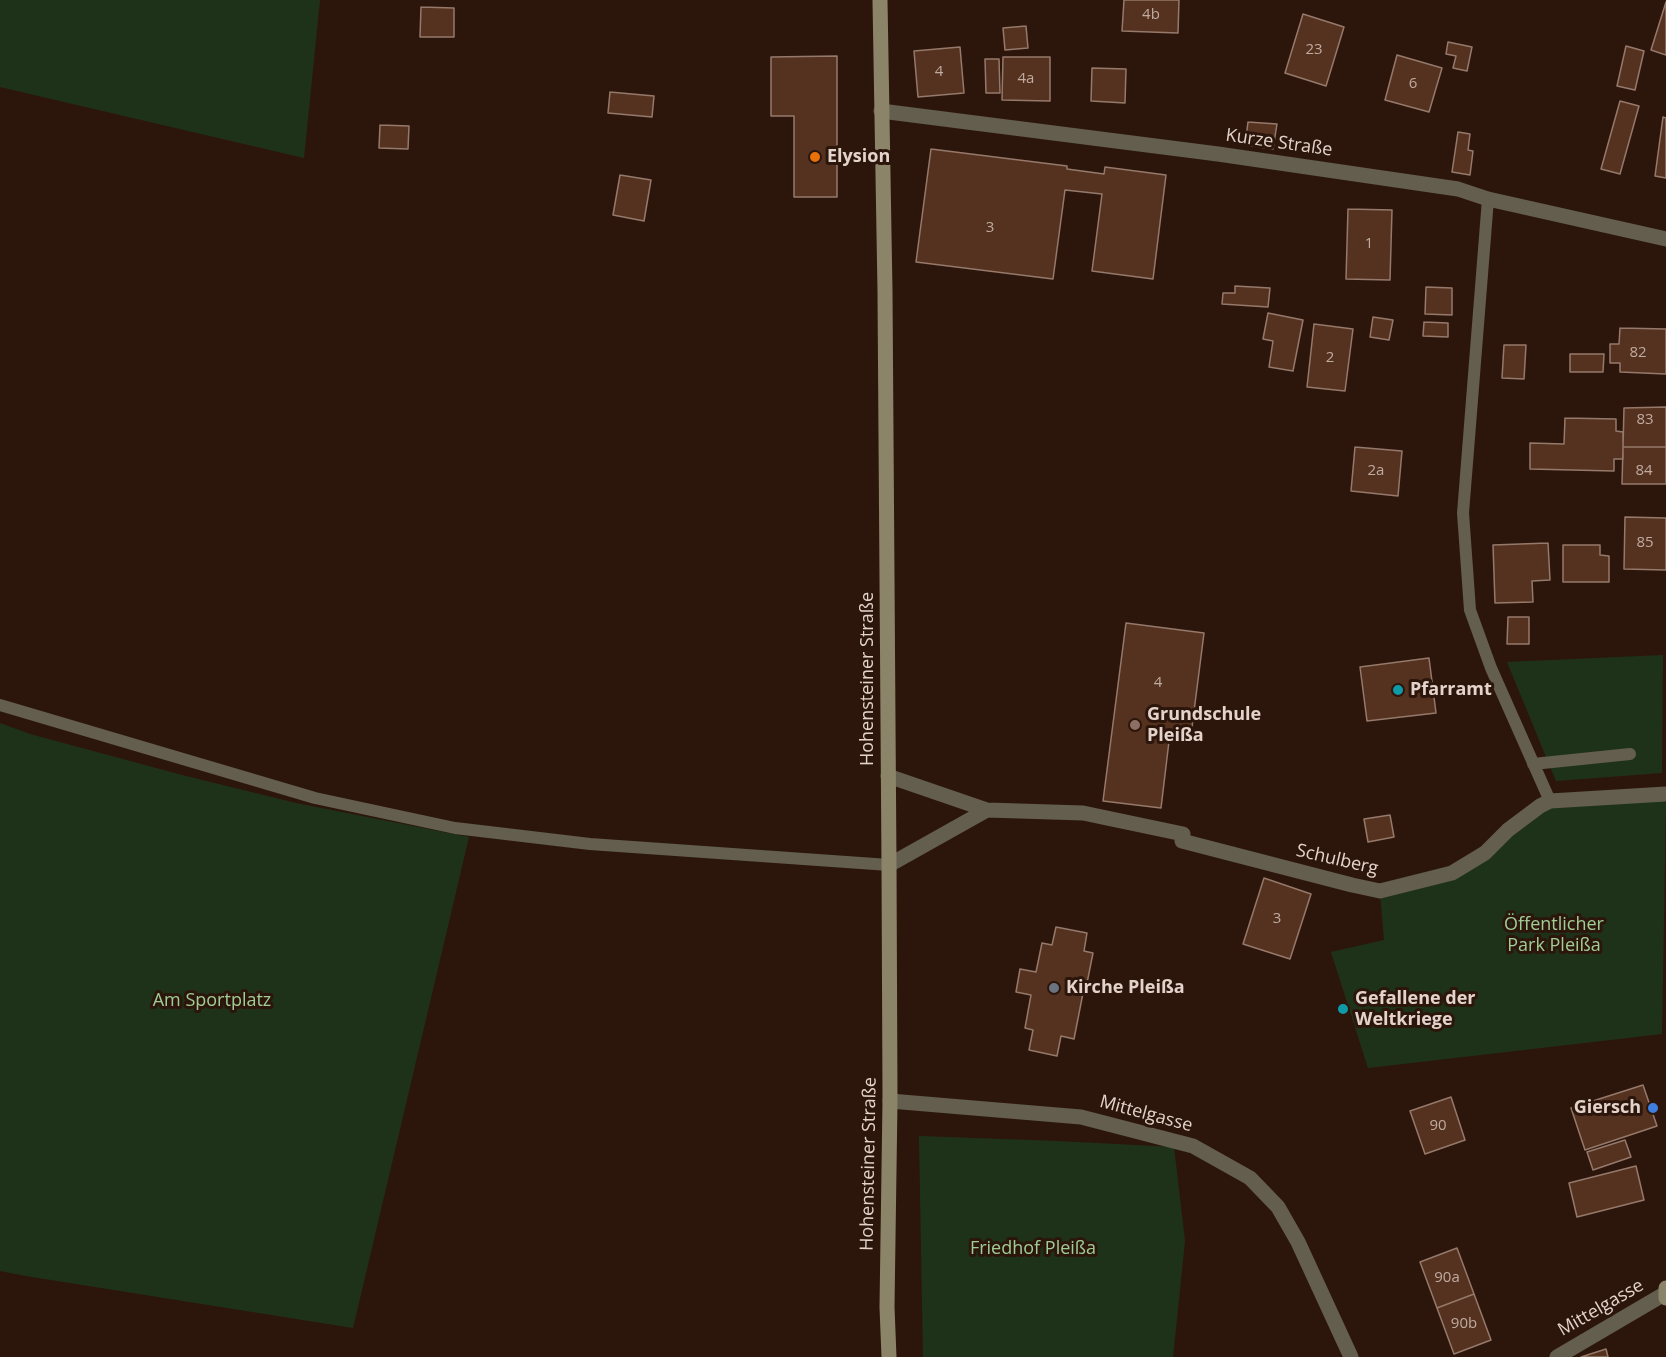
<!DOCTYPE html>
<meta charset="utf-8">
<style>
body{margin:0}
canvas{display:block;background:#2c160b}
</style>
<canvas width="1666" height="1357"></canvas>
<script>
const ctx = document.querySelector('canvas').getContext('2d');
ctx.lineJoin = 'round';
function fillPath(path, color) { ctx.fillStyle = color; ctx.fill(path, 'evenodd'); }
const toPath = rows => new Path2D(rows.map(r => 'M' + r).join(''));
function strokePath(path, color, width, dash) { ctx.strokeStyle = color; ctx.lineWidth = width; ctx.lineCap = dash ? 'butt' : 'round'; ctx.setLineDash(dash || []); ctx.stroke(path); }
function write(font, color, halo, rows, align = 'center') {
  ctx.font = font + ' "Open Sans",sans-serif'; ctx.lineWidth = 6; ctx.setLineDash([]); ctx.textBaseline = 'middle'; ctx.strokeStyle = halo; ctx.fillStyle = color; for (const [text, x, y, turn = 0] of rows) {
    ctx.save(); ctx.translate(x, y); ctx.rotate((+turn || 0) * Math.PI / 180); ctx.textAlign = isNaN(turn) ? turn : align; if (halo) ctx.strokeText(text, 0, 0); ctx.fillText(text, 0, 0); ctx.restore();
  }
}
fillPath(toPath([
 [0,0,320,0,304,158,0,87],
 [1663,655,1662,773,1556,781,1507,662],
 [0,723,30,734,182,775,296,803,469,837,353,1328,26,1276,0,1271],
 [1660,794,1666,803,1662,1034,1368,1068,1331,952,1384,940,1380,891,1473,860,1540,806],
 [919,1136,1057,1141,1174,1147,1185,1241,1173,1357,923,1357]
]), '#1e321a');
const building = toPath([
 [1124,0,1179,0,1178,33,1122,31,1124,0],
 [1666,2,1666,55,1651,50,1666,2],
 [421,7,454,8,454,37,420,37,421,7],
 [1303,14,1344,27,1326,86,1285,73,1303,14],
 [1026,26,1028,48,1005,50,1003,28,1026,26],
 [1448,42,1472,47,1467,71,1453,68,1456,56,1446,54,1448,42],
 [1626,46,1644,51,1635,90,1617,86,1626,46],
 [960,47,964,93,918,97,914,51,960,47],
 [1397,55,1442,68,1429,112,1385,100,1397,55],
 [837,56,837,197,794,197,794,116,771,116,771,57,837,56],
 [1003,57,1050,57,1050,101,1002,100,1003,57],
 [985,59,999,59,1000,93,986,93,985,59],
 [1092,68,1126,69,1125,103,1091,101,1092,68],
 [610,92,654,96,652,117,608,113,610,92],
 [1620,101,1639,106,1620,174,1601,169,1620,101],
 [1663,117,1666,118,1666,178,1655,176,1663,117],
 [1248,122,1277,124,1273,149,1245,145,1248,122],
 [380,125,409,126,408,149,379,148,380,125],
 [1458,132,1470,134,1468,150,1473,151,1470,175,1452,172,1458,132],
 [931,149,1067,166,1067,169,1104,174,1105,167,1166,175,1153,279,1092,271,1102,194,1065,190,1053,279,916,262,931,149],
 [620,175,651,180,644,221,613,215,620,175],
 [1348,209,1392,210,1390,280,1346,279,1348,209],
 [1235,286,1270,288,1268,307,1222,304,1223,293,1235,293,1235,286],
 [1426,287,1452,288,1452,315,1425,314,1426,287],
 [1268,313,1303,320,1293,371,1269,367,1273,341,1263,339,1268,313],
 [1373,317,1393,320,1389,340,1370,337,1373,317],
 [1424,322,1448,323,1448,337,1423,336,1424,322],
 [1314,324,1353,329,1345,391,1307,387,1314,324],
 [1620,328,1666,329,1666,374,1620,372,1620,363,1610,363,1610,344,1619,344,1620,328],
 [1504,345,1526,345,1524,379,1502,378,1504,345],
 [1570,354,1604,354,1603,372,1570,372,1570,354],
 [1666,407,1666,447,1623,447,1624,408,1666,407],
 [1565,418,1616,419,1616,431,1623,432,1623,459,1614,459,1614,471,1530,469,1530,443,1564,444,1565,418],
 [1355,447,1402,451,1398,496,1351,491,1355,447],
 [1623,447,1666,447,1666,484,1622,484,1623,447],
 [1625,517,1666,518,1666,570,1624,569,1625,517],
 [1548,543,1550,580,1532,581,1533,602,1495,603,1493,545,1548,543],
 [1563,545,1600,545,1600,555,1609,556,1609,582,1563,582,1563,545],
 [1508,617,1529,617,1529,644,1507,644,1508,617],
 [1126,623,1204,633,1191,735,1170,733,1161,808,1103,801,1126,623],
 [1429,658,1436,713,1367,721,1360,667,1429,658],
 [1390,815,1394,837,1368,842,1364,819,1390,815],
 [1264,878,1311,894,1290,959,1243,944,1264,878],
 [1056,927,1087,933,1084,951,1093,953,1087,983,1092,984,1089,994,1083,993,1074,1039,1061,1036,1057,1056,1029,1050,1033,1030,1025,1028,1031,995,1016,992,1020,969,1036,972,1042,943,1052,945,1056,927],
 [1643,1085,1657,1126,1585,1150,1571,1108,1643,1085],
 [1451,1097,1465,1140,1425,1154,1410,1111,1451,1097],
 [1625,1140,1631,1157,1593,1170,1587,1152,1625,1140],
 [1636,1166,1644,1200,1577,1217,1569,1183,1636,1166],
 [1457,1248,1474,1294,1437,1308,1420,1262,1457,1248],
 [1474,1294,1491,1340,1454,1354,1437,1308,1474,1294],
 [1606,1349,1608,1357,1581,1357,1606,1349]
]);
fillPath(building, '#55321f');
strokePath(building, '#95796b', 1.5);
strokePath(toPath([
 [1488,199,1463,513,1470,610,1491,668,1550,801],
 [0,705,315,798,455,828,590,844,889,865],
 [1533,764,1630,754]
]), '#635e4d', 12);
strokePath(toPath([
 [881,111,1218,154,1458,189,1488,199,1666,239],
 [888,776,987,810,1083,813,1183,834,1182,841,1352,885,1380,891,1452,873,1485,853,1508,830,1540,806,1550,801,1666,794],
 [889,865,987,810],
 [890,1101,1081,1117,1193,1146,1250,1178,1278,1207,1298,1242,1351,1357],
 [1557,1357,1666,1293]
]), '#635e4d', 15);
strokePath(toPath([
 [880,0,885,291,889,865,890,1101,887,1307,889,1357],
 [1666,1288,1666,1298]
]), '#8c8468', 15);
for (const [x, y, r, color] of [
 [815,157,6,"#e8710a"],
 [1398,690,6,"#0f9aa8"],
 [1135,725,6,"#8d6e63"],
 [1054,988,6,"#6b7280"],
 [1343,1009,6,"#0f9aa8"],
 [1653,1108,6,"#3f7fe0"]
]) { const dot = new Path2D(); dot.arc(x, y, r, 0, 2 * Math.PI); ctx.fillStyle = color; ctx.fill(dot); strokePath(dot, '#2c160b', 2); }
write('15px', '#c0aba0', null, [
 ["4b",1151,15],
 ["23",1314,50],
 ["4",939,72],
 ["4a",1026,79],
 ["6",1413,84],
 ["3",990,228],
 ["1",1369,244],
 ["82",1638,353],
 ["2",1330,358],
 ["83",1645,420],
 ["2a",1376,471],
 ["84",1644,471],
 ["85",1645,543],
 ["4",1158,683],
 ["3",1277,919],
 ["90",1438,1126],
 ["90a",1447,1278],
 ["90b",1464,1324]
]);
write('18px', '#e3d3cb', '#2c160b', [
 ["Kurze Straße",1279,143,8],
 ["Hohensteiner Straße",868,679,-90],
 ["Schulberg",1337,860,13],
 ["Mittelgasse",1146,1114,15],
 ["Hohensteiner Straße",869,1164,-89],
 ["Mittelgasse",1601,1308,-30]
]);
write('bold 18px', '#e3d3cb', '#2c160b', [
 ["Elysion",827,157],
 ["Pfarramt",1410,690],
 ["Grundschule",1147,715],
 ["Pleißa",1147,736],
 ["Kirche Pleißa",1066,988],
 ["Gefallene der",1355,999],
 ["Weltkriege",1355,1020],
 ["Giersch",1641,1108,"right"]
], 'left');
write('18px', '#9fcd96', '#2c160b', [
 ["Öffentlicher",1554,925],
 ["Park Pleißa",1554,946],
 ["Am Sportplatz",212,1001],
 ["Friedhof Pleißa",1033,1249]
]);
</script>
